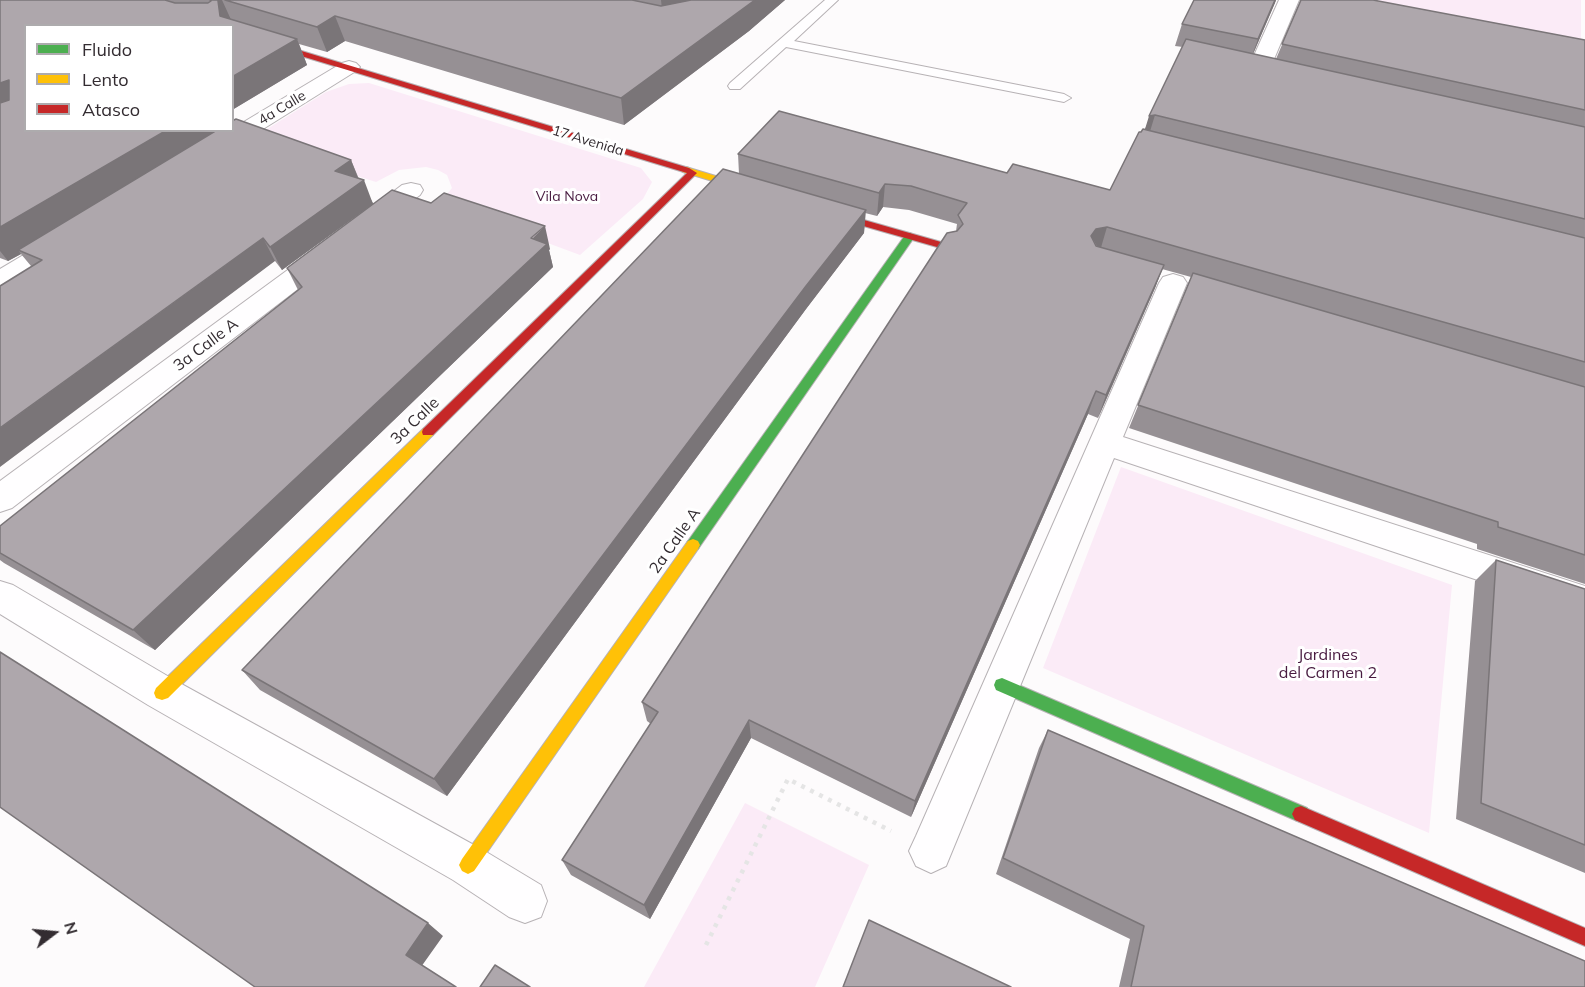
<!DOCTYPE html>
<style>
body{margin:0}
#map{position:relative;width:1585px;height:987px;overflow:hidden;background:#fdfbfc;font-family:Mulish,sans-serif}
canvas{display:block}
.legend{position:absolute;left:24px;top:24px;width:210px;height:108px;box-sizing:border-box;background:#fff;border:2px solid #adabad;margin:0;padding:8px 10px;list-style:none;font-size:18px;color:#332c31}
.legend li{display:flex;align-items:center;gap:12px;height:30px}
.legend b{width:30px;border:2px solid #adabad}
.north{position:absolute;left:24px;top:903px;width:60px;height:60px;-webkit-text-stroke:4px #fff;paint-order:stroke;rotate:74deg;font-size:16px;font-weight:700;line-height:24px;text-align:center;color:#332c31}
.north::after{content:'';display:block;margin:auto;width:21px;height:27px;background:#332c31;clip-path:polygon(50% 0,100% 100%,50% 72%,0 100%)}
</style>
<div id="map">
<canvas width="1585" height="987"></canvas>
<ul class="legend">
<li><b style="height:8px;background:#4caf50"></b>Fluido</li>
<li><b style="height:8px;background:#ffc107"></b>Lento</li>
<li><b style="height:8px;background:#c62828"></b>Atasco</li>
</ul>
<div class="north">N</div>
</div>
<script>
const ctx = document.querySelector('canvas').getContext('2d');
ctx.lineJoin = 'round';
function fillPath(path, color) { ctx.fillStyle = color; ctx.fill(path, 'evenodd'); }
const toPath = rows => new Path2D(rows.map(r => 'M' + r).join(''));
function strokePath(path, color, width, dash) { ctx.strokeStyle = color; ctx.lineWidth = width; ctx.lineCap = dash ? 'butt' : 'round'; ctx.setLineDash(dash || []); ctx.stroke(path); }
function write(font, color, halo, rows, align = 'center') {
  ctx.font = font + ' Mulish,sans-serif'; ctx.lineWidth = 6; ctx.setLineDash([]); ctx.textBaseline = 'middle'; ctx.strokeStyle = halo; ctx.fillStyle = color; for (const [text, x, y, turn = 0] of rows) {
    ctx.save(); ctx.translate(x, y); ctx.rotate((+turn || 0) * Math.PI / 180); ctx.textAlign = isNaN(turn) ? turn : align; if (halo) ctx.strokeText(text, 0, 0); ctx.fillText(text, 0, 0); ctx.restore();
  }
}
fillPath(toPath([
 [1336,0,1581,0,1581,49],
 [369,83,641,168,652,182,643,199,580,255,440,203,452,188,447,175,438,170,426,167,399,170,376,182,248,141,326,92,349,84],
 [1121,467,1452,585,1429,833,1043,668],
 [745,803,869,865,815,987,644,987]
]), '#fbebf7');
const lane = toPath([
 [825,0,838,0,794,41,1064,94,1071,98,1064,102,786,47,740,89,730,89,728,86,730,83,825,0]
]);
const street = toPath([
 [1279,0,1299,0,1269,71,1265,75,1258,77,1251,75,1247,71,1279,0],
 [349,61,356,63,360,67,356,71,223,154,215,156,207,154,203,149,207,144,342,63,349,61],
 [411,183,420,185,423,190,420,195,378,227,369,230,360,227,356,222,360,217,402,185,411,183],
 [66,233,75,235,79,241,75,247,10,287,0,290,0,269,57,235,66,233],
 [328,245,337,247,341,253,337,259,12,508,0,512,0,481,319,247,328,245],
 [1173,274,1183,277,1187,283,1123,437,1585,586,1585,616,1114,458,946,866,931,873,916,866,909,851,916,836,1159,283,1163,277,1173,274],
 [0,581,13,585,176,681,483,850,541,885,547,901,541,917,525,923,509,917,453,880,148,705,0,614,0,581]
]);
const fast = toPath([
 [910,233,915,236,698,549,688,549,686,545,688,541,906,234,910,233],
 [1002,678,1307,808,1310,814,1307,820,1301,822,1295,820,996,690,994,685,996,680,1002,678]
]);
const slow = toPath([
 [686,167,762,190,763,192,758,195,683,172,681,170,686,167],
 [428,427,434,432,433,435,168,698,162,700,156,698,154,693,156,688,423,429,428,427],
 [693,539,698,541,700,545,698,549,474,871,468,874,462,871,459,865,462,859,688,541,693,539]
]);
const jam = toPath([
 [232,30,689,168,697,173,433,435,423,435,422,432,423,429,687,173,232,35,232,30],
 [822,208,948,244,949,246,944,249,818,213,818,209,822,208],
 [1301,806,1585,928,1585,946,1295,820,1292,814,1295,808,1301,806]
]);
strokePath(lane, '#b7b2b5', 2);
strokePath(street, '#b7b2b5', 2);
strokePath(fast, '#b7b2b5', 2);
strokePath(slow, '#b7b2b5', 2);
strokePath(jam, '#b7b2b5', 2);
strokePath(toPath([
 [706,945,788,779,891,831]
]), '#e5e5e5', 4.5, [4, 6]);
fillPath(lane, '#fffeff');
fillPath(street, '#fffeff');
fillPath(fast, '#4caf50');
fillPath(slow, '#ffc107');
fillPath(jam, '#c62828');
fillPath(toPath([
 [0,0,785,0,749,31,624,125,345,41,327,52,299,44,307,65,232,110,232,26,26,130,351,160,359,179,373,203,550,249,549,250,553,267,155,650,4,563,0,560,0,526,298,290,287,268,367,208,282,270,275,261,31,266,21,254,8,261,0,258],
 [1276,0,1253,54,1276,59,1301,0,1585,40,1585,584,1477,549,1477,544,1129,428,1191,277,1162,269,1155,288,1098,418,1088,414,911,817,751,738,650,919,571,875,562,860,651,724,647,721,642,702,956,231,957,224,909,210,883,207,877,216,865,213,864,233,806,309,447,796,260,690,242,670,739,174,738,154,1007,173,1110,190,1141,132,1145,129,1183,47,1175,46,1182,24],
 [1496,560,1585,589,1585,873,1456,819,1475,581],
 [1048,730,1585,987,1119,987,1130,939,996,874,1039,748]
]), '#969094');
fillPath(toPath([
 [220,0,222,0,233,24,220,16,218,1],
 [661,0,707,0,663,19],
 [755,0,785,0,749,31,624,125,621,98],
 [1275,0,1276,0,1275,3,1250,61,1258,39],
 [335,16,345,41,327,52,317,27],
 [297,39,307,65,232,110,232,77],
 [9,80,26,104,0,117,0,83],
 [1155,115,1148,138,1142,139,1149,116],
 [167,130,222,130,18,250,21,254,8,261,0,251,0,227],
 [351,160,360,183,364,180,373,204,282,270,270,247,335,171],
 [885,184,883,207,877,216,879,193],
 [866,210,864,233,806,309,447,796,434,779,806,286],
 [545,226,550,249,549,250,553,267,155,650,133,630],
 [1107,227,1100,251,1091,236,1096,229],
 [263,238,275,261,0,467,0,428],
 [1164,265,1155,288,1098,418,1106,395],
 [1096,391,1088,414,911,817,915,801],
 [749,720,751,738,650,919,644,905],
 [428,923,443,936,421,967,406,955]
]), '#7a7578');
const building = toPath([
 [0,0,165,0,175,3,208,3,211,1,210,0,220,0,218,1,220,16,297,39,232,77,232,26,26,26,26,130,167,130,0,227,0,103,9,100,9,80,0,83,0,0],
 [225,0,632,0,661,6,691,0,755,0,621,98,335,16,317,27,225,0],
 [1194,0,1275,0,1258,39,1182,24,1194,0],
 [1301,0,1373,0,1585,40,1585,110,1282,44,1301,0],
 [1186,39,1585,127,1585,219,1155,115,1149,116,1186,39],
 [779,111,1007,173,1013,164,1110,190,1139,132,1141,132,1143,129,1585,238,1585,362,1107,227,1096,229,1091,236,1096,246,1164,265,1106,395,1096,391,915,801,749,720,644,905,562,860,658,712,642,702,947,233,957,231,963,224,958,215,967,203,911,186,885,184,879,193,738,154,779,111],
 [236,119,351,160,335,171,364,180,270,247,263,238,0,428,0,286,42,260,18,250,217,130,232,130,232,121,236,119],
 [723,169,866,210,806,286,434,779,242,670,723,169],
 [392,190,431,203,444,193,545,226,531,238,547,244,133,630,0,553,0,526,302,287,287,268,392,190],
 [1193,273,1585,387,1585,555,1498,527,1498,522,1138,405,1193,273],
 [1496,560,1585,589,1585,845,1481,803,1496,560],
 [0,652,428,923,406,955,456,987,255,987,0,807,0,652],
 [1048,730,1585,961,1585,987,1131,987,1144,926,1003,858,1048,730],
 [869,920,1011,987,843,987,869,920],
 [495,965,530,987,480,987,495,965]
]);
fillPath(building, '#aea7ac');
strokePath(building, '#7a7578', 1.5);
write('14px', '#332c31', '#fff', [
 ["4a Calle",282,108,-31],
 ["17 Avenida",588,141,17]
]);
write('14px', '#481b40', '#fff', [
 ["Vila Nova",567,197]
]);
write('16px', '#332c31', '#fff', [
 ["3a Calle A",206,345,-37],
 ["3a Calle",415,421,-44],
 ["2a Calle A",675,541,-55]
]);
write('16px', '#481b40', '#fff', [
 ["Jardines",1328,655],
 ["del Carmen 2",1328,673]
]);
</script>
